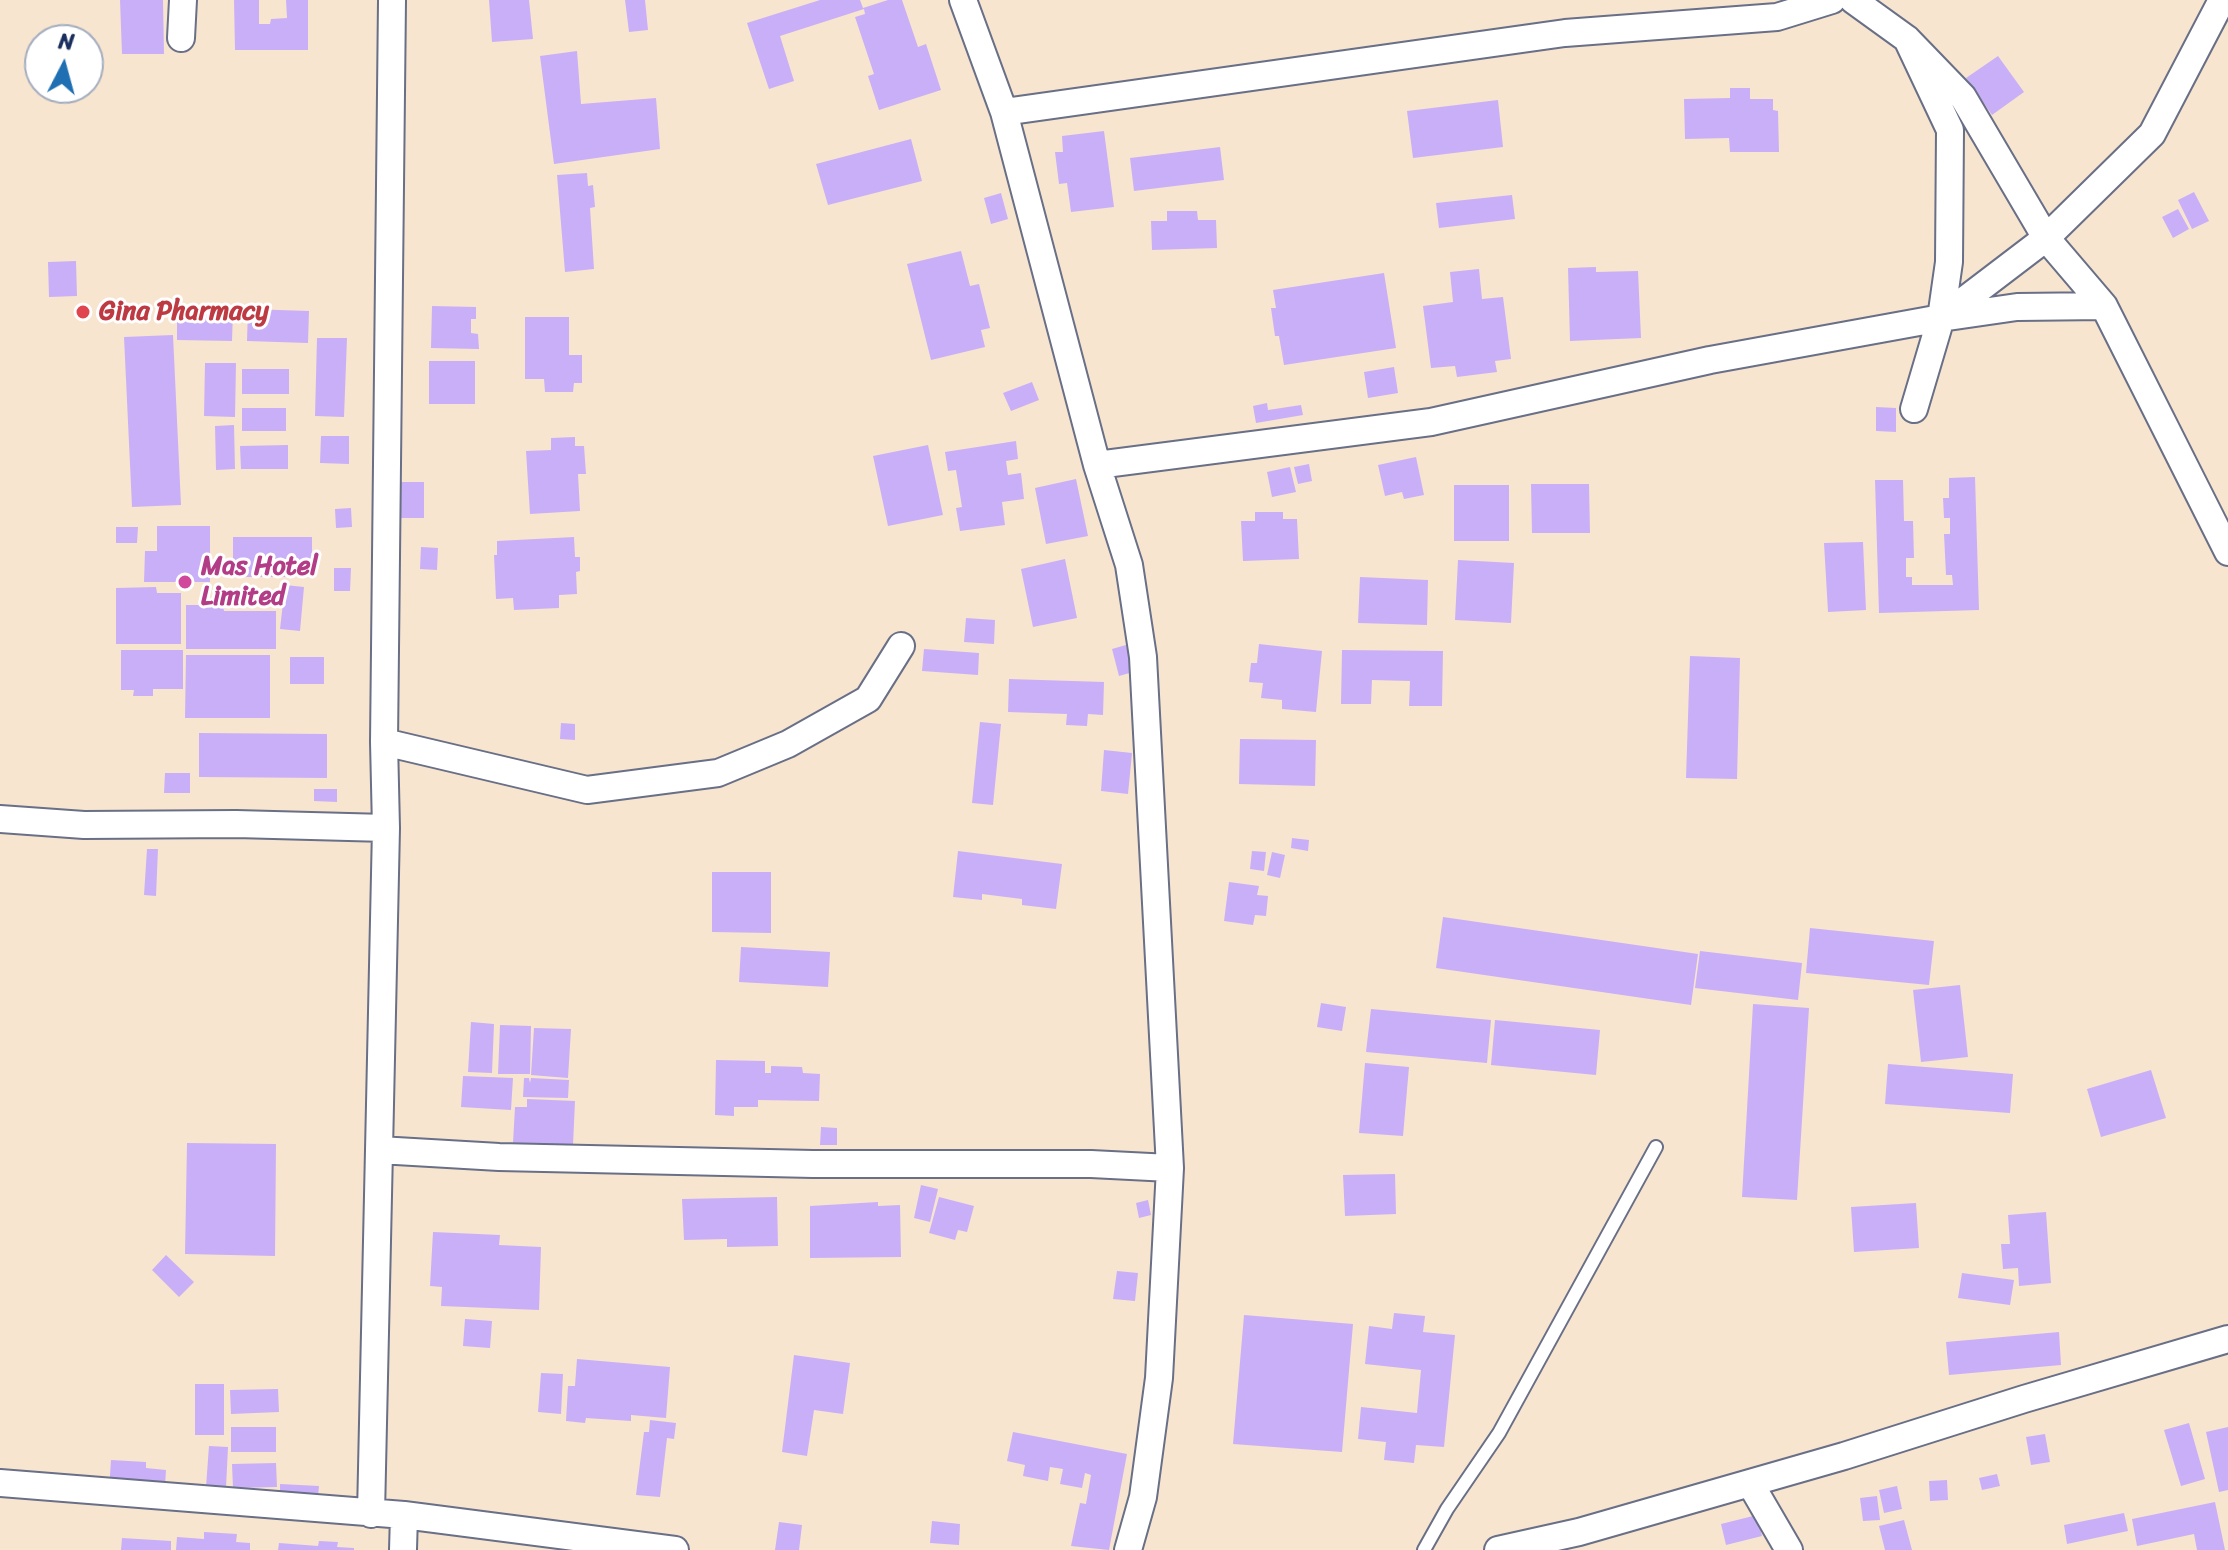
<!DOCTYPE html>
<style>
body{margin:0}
#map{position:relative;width:2228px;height:1550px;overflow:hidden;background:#f7e5d0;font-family:Sriracha,sans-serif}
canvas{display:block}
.north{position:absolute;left:24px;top:24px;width:80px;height:80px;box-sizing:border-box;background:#fff;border:2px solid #a4acbf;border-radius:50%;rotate:6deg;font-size:22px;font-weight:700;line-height:32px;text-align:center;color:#1b2f5e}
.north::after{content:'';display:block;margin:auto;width:28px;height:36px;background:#1f6fb2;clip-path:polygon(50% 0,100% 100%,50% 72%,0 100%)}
</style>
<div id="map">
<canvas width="2228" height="1550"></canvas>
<div class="north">N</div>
</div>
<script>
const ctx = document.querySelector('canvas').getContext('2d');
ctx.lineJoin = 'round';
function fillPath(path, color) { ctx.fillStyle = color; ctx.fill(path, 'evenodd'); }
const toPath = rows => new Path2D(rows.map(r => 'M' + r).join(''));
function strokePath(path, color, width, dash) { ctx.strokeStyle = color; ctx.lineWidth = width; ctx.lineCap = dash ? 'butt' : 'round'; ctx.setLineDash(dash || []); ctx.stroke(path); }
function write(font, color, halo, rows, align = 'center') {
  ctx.font = font + ' Sriracha,sans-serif'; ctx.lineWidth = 6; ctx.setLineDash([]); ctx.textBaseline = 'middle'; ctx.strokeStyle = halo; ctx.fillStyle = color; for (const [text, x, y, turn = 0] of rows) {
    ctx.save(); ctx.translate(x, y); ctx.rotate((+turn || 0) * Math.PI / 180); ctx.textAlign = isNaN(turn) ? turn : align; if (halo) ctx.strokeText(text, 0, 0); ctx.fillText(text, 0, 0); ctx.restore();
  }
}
fillPath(toPath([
 [120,0,163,0,164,54,122,54],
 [234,0,259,0,259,24,270,24,271,19,287,18,286,0,308,0,308,50,235,50],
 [489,0,529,0,533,39,492,42],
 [625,0,645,0,648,30,629,32],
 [820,0,860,0,863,8,888,0,902,0,918,47,926,44,941,90,879,110,868,76,874,74,855,17,865,14,864,9,780,36,794,81,769,89,747,23],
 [577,51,581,104,656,98,660,149,554,164,540,56],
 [1998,56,2024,92,1992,115,1966,78],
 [1730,88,1750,88,1750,99,1773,99,1773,110,1778,111,1779,152,1730,152,1729,138,1685,139,1684,99,1730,98],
 [1498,100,1503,147,1413,158,1407,111],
 [1104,131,1114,207,1071,212,1067,183,1059,184,1055,152,1063,152,1062,136],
 [911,139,922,181,828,205,816,164],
 [1220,147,1224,180,1134,191,1130,158],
 [587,173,588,186,593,185,595,207,590,208,594,269,565,272,557,175],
 [2194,192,2209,221,2192,229,2178,200],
 [1001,193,1008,219,991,224,984,198],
 [1512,195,1515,219,1439,228,1436,203],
 [2178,209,2189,229,2173,238,2162,217],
 [1167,211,1197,211,1198,220,1216,220,1217,248,1152,250,1151,221,1167,221],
 [961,251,970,286,979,284,990,328,981,330,985,347,931,360,907,264],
 [76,261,77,296,49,297,48,262],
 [1596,267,1596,272,1638,271,1641,338,1570,341,1568,268],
 [1479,269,1482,299,1503,297,1511,359,1495,361,1497,372,1457,377,1455,366,1431,368,1423,306,1453,302,1450,272],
 [1384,273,1396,348,1284,365,1279,336,1275,336,1271,308,1276,308,1273,290],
 [432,306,476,307,476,319,471,319,471,333,478,334,479,349,431,348],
 [248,309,309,311,308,343,247,341],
 [177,310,233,311,232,341,177,340],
 [525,317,569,317,569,355,582,355,582,383,574,383,573,392,545,392,544,379,525,379],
 [173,335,181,505,132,507,124,337],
 [317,338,347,338,344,417,315,416],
 [429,361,475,361,475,404,429,404],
 [205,363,236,363,235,417,204,416],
 [1394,367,1398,393,1368,398,1364,372],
 [242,369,289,369,289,394,242,394],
 [1032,382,1039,400,1011,411,1003,393],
 [1267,403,1268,410,1301,405,1303,415,1256,423,1253,406],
 [1876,407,1896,408,1896,432,1876,431],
 [242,408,286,408,286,431,242,431],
 [234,425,235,469,216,470,215,426],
 [321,436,349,436,349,464,320,463],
 [575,437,575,446,584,446,586,474,578,474,580,511,530,514,526,451,551,450,551,438],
 [1016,441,1018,459,1006,461,1008,475,1021,473,1024,499,1002,502,1005,525,960,531,956,508,962,507,956,470,948,471,945,452],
 [288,445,288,469,241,469,240,446],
 [928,445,943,515,888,526,873,456],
 [1416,457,1424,495,1404,499,1402,492,1385,496,1378,465],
 [1309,464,1312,481,1298,484,1294,467],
 [1290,467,1296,492,1272,497,1267,472],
 [1975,477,1979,610,1879,613,1875,480,1903,480,1904,521,1913,521,1914,558,1906,558,1906,577,1912,577,1912,585,1953,585,1952,575,1946,575,1944,534,1950,534,1950,518,1944,518,1943,498,1949,498,1949,478],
 [1076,479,1088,536,1046,544,1035,488],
 [396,482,424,482,424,518,395,518],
 [1531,484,1589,484,1590,533,1532,533],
 [1454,485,1509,485,1509,541,1454,541],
 [351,508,352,527,336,528,335,509],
 [1255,512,1283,512,1283,519,1297,519,1299,559,1243,561,1241,521,1255,521],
 [157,526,210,526,210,582,144,582,145,551,157,551],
 [116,527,138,527,137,543,116,543],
 [233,537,312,537,312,577,233,577],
 [574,537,575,557,580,557,580,571,576,572,577,594,559,595,559,608,514,610,513,598,496,599,494,555,497,555,497,541],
 [1863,542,1866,610,1828,612,1824,543],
 [421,547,438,548,437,570,420,569],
 [1065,559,1077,618,1033,627,1021,569],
 [1458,560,1514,563,1511,623,1455,620],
 [334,568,351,568,350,591,334,591],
 [1360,577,1428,580,1427,625,1358,623],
 [285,585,304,587,300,631,280,629],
 [156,587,157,593,181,593,181,644,116,644,116,588],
 [186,605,223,605,224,611,276,611,276,649,186,649],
 [966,618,995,620,994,644,964,642],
 [1259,644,1322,651,1316,712,1282,709,1282,700,1261,698,1263,683,1249,682,1251,663,1257,663],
 [1126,645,1133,672,1119,676,1112,649],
 [924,649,979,653,978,675,922,671],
 [121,650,183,650,183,689,153,689,153,696,133,696,134,690,121,690],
 [1342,650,1443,651,1442,706,1409,706,1410,681,1372,680,1371,704,1341,704],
 [186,655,270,655,270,718,185,718],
 [1690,656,1740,658,1737,779,1686,778],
 [290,657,324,657,324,684,290,684],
 [1009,679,1104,682,1103,715,1088,714,1087,726,1066,725,1067,714,1008,712],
 [980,722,1001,724,993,805,972,803],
 [561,723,575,724,575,740,560,739],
 [199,733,327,734,327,778,199,777],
 [1240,739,1316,740,1315,786,1239,784],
 [1104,750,1132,753,1128,794,1101,791],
 [165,773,190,773,190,793,164,793],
 [314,789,337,789,337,802,314,801],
 [1292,838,1309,840,1308,851,1291,848],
 [147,849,158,849,156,896,144,895],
 [958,851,1062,864,1056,909,1022,905,1022,899,982,894,982,900,953,897],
 [1252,851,1266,852,1264,871,1250,869],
 [1272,852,1285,855,1280,878,1267,875],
 [712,872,771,872,771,933,712,932],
 [1229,882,1259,886,1257,895,1268,896,1266,916,1255,915,1253,925,1224,921],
 [1443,917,1698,954,1691,1005,1436,968],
 [1810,928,1934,941,1929,985,1806,973],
 [741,947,830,952,828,987,739,982],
 [1700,951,1802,963,1798,1000,1695,988],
 [1960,985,1968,1057,1921,1062,1913,990],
 [1321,1003,1346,1007,1342,1031,1317,1027],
 [1753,1004,1809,1008,1797,1200,1742,1197],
 [1371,1009,1491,1020,1487,1063,1366,1052],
 [1495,1020,1600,1030,1596,1075,1491,1065],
 [471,1022,494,1024,492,1073,468,1072],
 [500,1025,531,1026,530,1074,498,1074],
 [534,1028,571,1029,568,1078,531,1075],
 [716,1060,765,1061,765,1073,771,1073,771,1066,802,1067,803,1073,820,1074,819,1101,758,1100,758,1107,734,1107,734,1116,715,1115],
 [1365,1063,1409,1067,1403,1136,1359,1133],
 [1888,1064,2013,1074,2010,1113,1885,1104],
 [2151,1070,2166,1118,2101,1137,2087,1089],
 [463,1076,513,1078,511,1110,461,1107],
 [524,1078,529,1078,530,1083,531,1078,569,1080,568,1098,523,1097],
 [527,1099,575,1101,573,1145,513,1143,515,1107,527,1107],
 [821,1127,837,1128,837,1145,820,1145],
 [187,1143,276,1144,275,1256,185,1254],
 [1395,1174,1396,1214,1345,1216,1343,1175],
 [921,1185,938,1189,930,1222,914,1218],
 [777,1197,778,1246,727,1247,727,1239,684,1240,682,1199],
 [939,1197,974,1206,967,1232,958,1230,955,1240,929,1233],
 [1148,1200,1151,1215,1139,1218,1136,1203],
 [878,1202,878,1206,900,1205,901,1257,810,1258,810,1206],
 [1916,1203,1919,1248,1854,1252,1851,1207],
 [2046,1212,2051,1283,2019,1286,2018,1268,2003,1269,2001,1244,2010,1244,2008,1215],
 [433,1232,500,1235,499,1245,541,1247,539,1310,441,1306,442,1287,430,1286],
 [166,1255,194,1282,179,1297,152,1270],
 [1117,1271,1138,1273,1135,1301,1113,1299],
 [1962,1273,2014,1280,2010,1305,1958,1298],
 [1394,1313,1425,1316,1423,1332,1455,1335,1444,1447,1416,1445,1414,1463,1384,1460,1386,1442,1358,1439,1361,1407,1417,1413,1421,1370,1365,1364,1369,1326,1392,1329],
 [1244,1315,1353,1324,1342,1452,1233,1444],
 [465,1319,492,1321,490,1348,463,1346],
 [2059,1332,2061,1365,1949,1375,1946,1342],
 [794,1355,850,1363,843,1414,814,1410,807,1456,782,1452],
 [577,1359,670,1367,666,1418,631,1415,631,1421,586,1418,585,1423,566,1421,568,1386,575,1386],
 [541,1373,563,1374,561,1414,538,1412],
 [195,1384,224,1384,224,1435,195,1435],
 [278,1389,279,1412,231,1414,230,1390],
 [650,1420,676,1423,674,1439,667,1438,660,1497,636,1495,644,1432,649,1432],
 [2189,1423,2205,1479,2181,1486,2164,1430],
 [231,1427,276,1427,276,1452,231,1452],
 [2228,1427,2228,1490,2219,1492,2206,1432],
 [1013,1432,1127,1454,1109,1550,1071,1546,1080,1503,1086,1504,1091,1475,1085,1473,1082,1488,1060,1484,1063,1469,1050,1467,1048,1481,1023,1476,1025,1465,1007,1461],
 [2045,1434,2050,1462,2031,1465,2026,1437],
 [209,1446,228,1447,226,1488,206,1487],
 [111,1460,146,1462,146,1468,166,1470,165,1486,109,1490],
 [276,1463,277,1487,233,1488,232,1464],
 [1997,1474,2000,1486,1982,1490,1979,1478],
 [1947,1480,1948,1500,1930,1501,1929,1481],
 [280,1484,319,1486,317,1507,280,1505],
 [1897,1486,1902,1509,1884,1513,1879,1490],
 [1877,1496,1880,1520,1863,1521,1860,1498],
 [2215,1502,2225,1550,2197,1550,2194,1534,2137,1546,2132,1519],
 [2124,1513,2128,1531,2067,1544,2064,1525],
 [1757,1515,1762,1536,1726,1545,1721,1524],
 [1904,1520,1912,1550,1885,1550,1879,1526],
 [932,1521,960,1524,959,1545,930,1543],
 [779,1522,802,1525,799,1550,775,1550],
 [204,1532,237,1534,236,1542,250,1543,250,1550,176,1550,177,1537,204,1539],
 [122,1538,171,1541,171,1550,121,1550],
 [319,1541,338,1542,337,1547,354,1548,354,1550,278,1550,279,1543,318,1546]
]), '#c9aff8');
const service = toPath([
 [1424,1550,1447,1509,1499,1433,1656,1147]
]);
const minor = toPath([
 [963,0,1004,112,1097,465,1129,565,1143,657,1170,1168,1159,1378,1143,1497,1128,1550],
 [1853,0,1907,39,1963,97,2046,238,2104,306,2228,552],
 [181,38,183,0],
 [1004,112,1565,33,1777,17,1832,0],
 [1941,318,2046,238,2152,134,2222,0],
 [1914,409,1941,318,2017,307,2104,306],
 [1097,465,1431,422,1710,360,1941,318,1949,262,1950,130,1907,39],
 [384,742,587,790,718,773,788,744,868,699,901,646],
 [0,819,84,825,236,824,386,828],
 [379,1150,386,828,384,742,392,0],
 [0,1483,404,1515,675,1550],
 [1750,1483,1789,1550],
 [371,1514,379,1150,499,1157,813,1164,1091,1164,1170,1168],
 [403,1550,404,1515],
 [1498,1550,1579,1532,1844,1456,2024,1399,2228,1339]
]);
strokePath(service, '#686f86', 16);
strokePath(minor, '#686f86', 30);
strokePath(service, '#fff', 12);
strokePath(minor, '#fff', 26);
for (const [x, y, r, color] of [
 [83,312,8,"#e0444e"],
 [185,582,8,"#d1479c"]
]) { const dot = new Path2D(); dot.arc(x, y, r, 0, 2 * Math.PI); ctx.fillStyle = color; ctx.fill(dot); strokePath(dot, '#fff', 3); }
write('bold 26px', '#be3a42', '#fff', [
 ["Gina Pharmacy",99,312]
], 'left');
write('bold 26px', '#b23c85', '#fff', [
 ["Mas Hotel",201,567],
 ["Limited",201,597]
], 'left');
</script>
